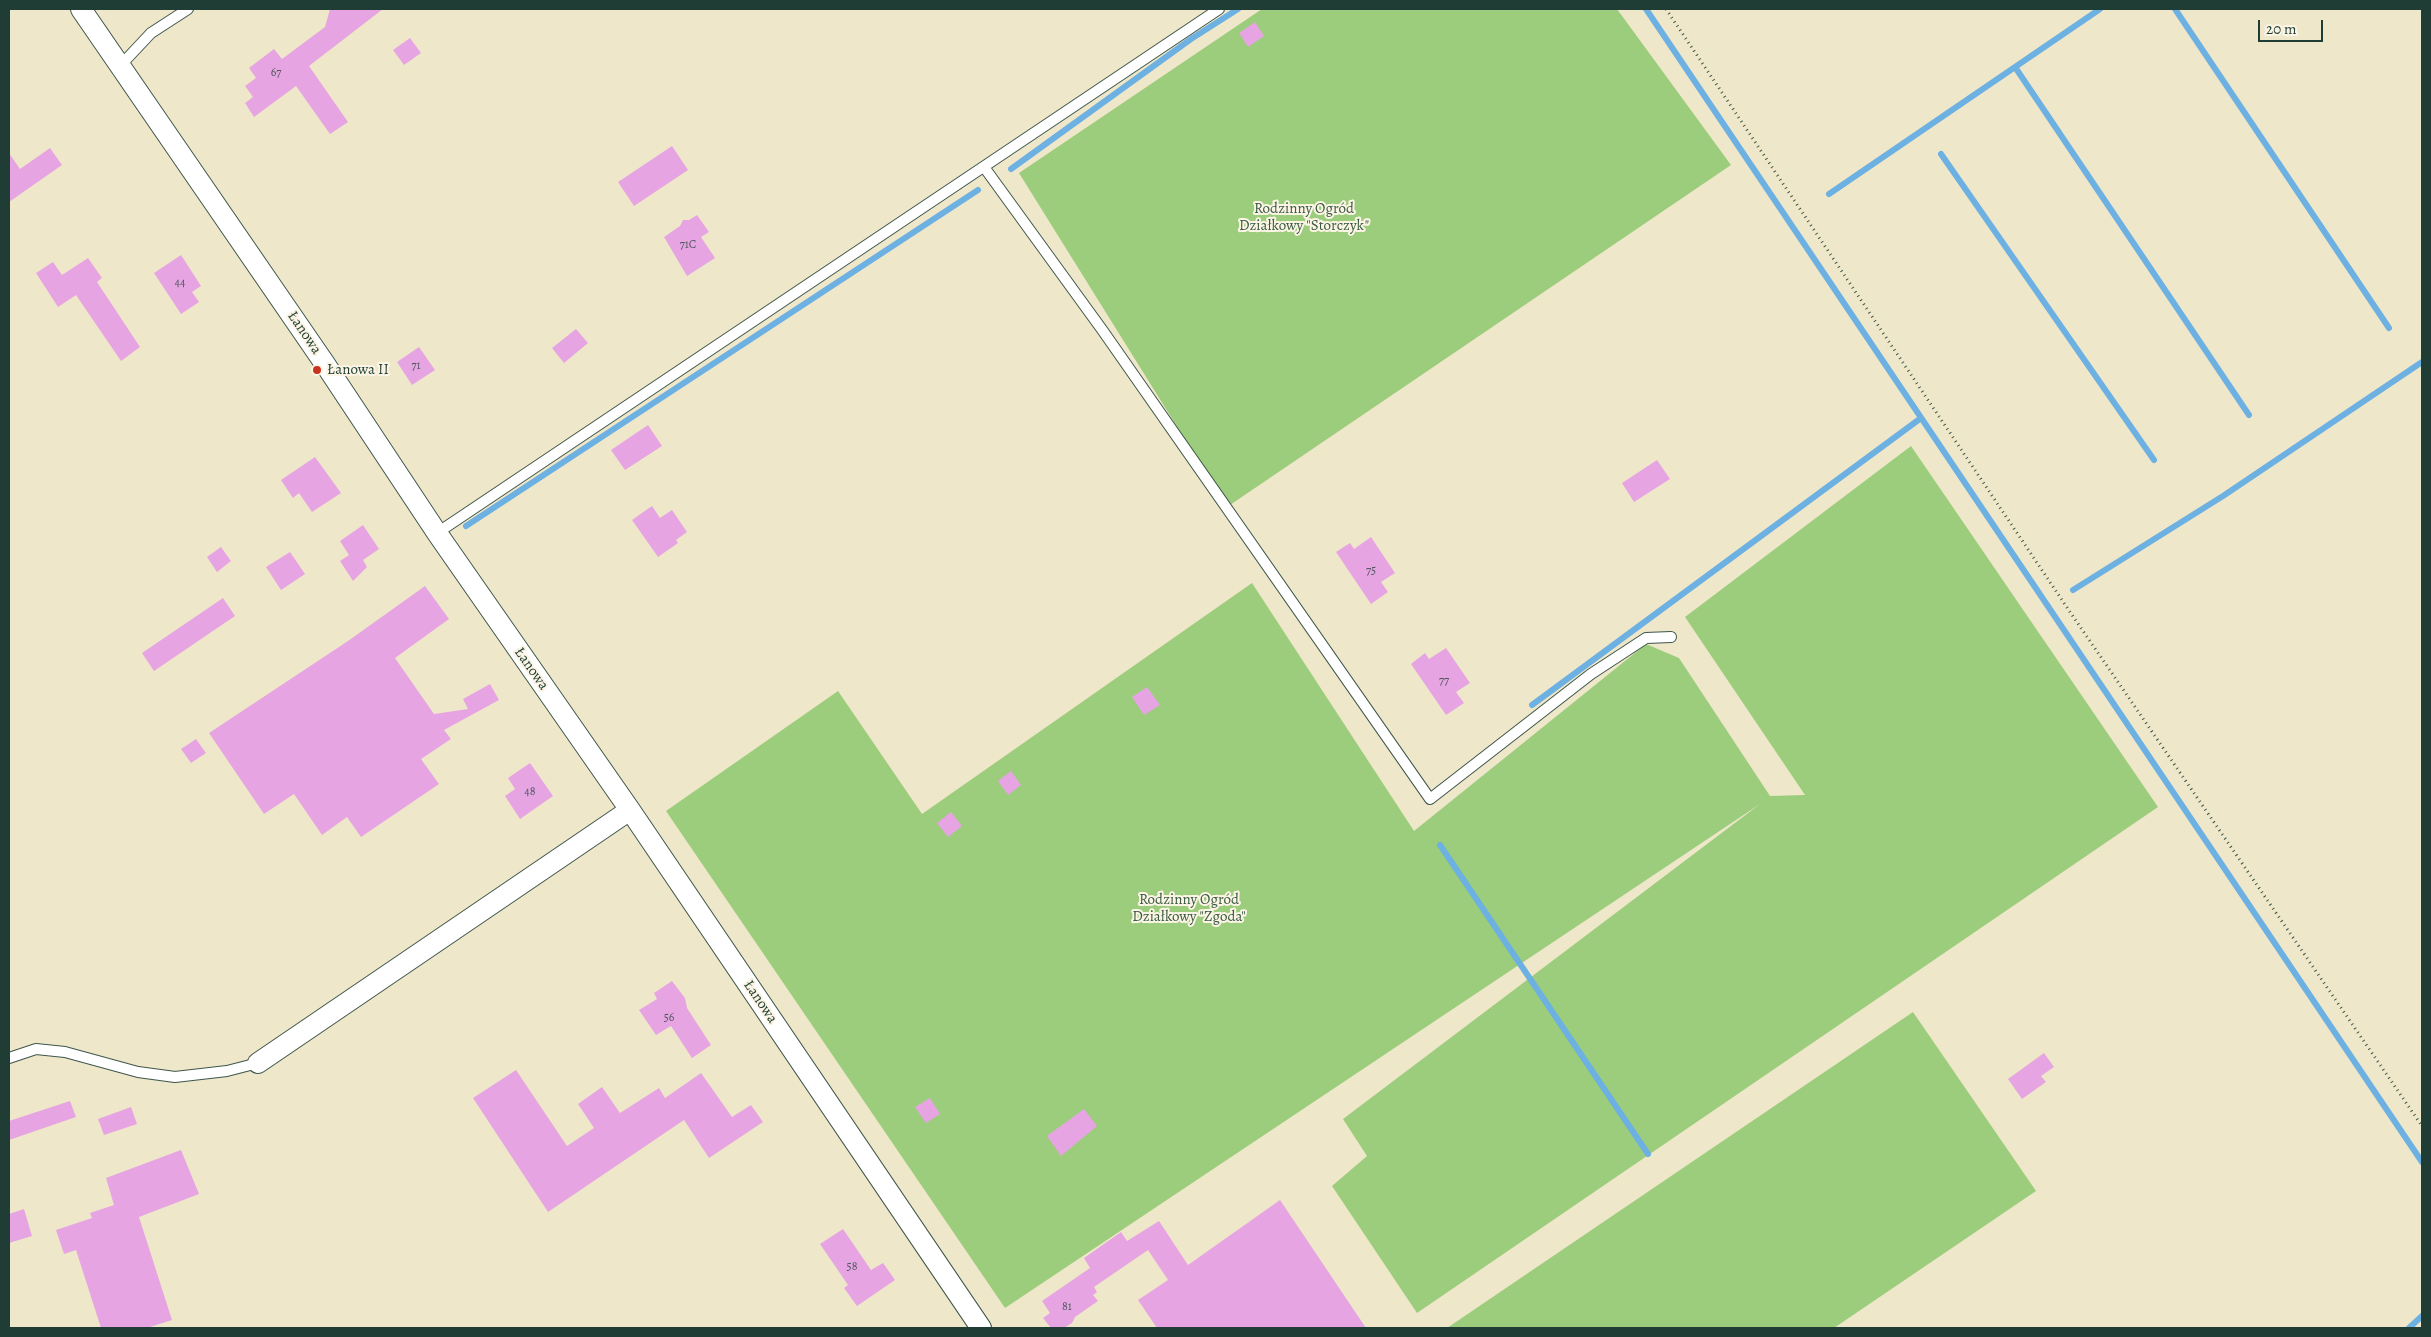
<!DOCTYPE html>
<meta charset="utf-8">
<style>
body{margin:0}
#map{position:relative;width:2431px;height:1337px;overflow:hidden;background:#efe7ca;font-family:Alegreya,serif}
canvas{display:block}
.frame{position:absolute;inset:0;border:10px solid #1f3d34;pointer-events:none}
.scale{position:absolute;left:2258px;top:20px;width:65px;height:22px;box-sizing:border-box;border:2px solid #1f3d34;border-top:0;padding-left:6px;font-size:15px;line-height:18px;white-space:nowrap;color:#1f3d34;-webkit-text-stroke:4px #fcf5e5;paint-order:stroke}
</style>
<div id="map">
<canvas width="2431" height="1337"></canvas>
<div class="frame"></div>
<div class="scale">20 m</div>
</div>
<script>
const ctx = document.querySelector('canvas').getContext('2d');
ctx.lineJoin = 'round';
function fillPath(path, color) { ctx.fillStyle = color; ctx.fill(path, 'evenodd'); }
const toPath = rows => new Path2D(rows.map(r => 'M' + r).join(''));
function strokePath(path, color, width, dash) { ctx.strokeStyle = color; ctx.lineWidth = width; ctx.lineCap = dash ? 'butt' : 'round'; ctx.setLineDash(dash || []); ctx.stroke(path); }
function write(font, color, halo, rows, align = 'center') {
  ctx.font = font + ' Alegreya,serif'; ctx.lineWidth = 4; ctx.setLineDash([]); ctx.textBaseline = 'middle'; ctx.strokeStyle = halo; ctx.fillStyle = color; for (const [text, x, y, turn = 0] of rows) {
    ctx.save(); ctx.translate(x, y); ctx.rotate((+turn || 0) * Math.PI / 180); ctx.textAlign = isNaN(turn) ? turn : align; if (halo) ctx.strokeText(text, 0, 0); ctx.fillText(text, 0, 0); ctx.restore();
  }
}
fillPath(toPath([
 [1262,9,1617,9,1731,165,1227,507,1019,173],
 [1911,446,2158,807,1417,1313,1332,1186,1367,1156,1343,1119,1760,804,1005,1308,666,811,838,691,922,814,1252,583,1414,831,1646,644,1679,658,1770,796,1805,795,1685,617],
 [1913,1012,2036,1191,1834,1328,1447,1328]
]), '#9ccd7c');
strokePath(toPath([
 [1646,9,2422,1162],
 [2175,9,2389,328],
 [2015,67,2249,415],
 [1941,154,2154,460],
 [1011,169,1191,39,1238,9],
 [1829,194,2100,9],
 [466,526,978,190],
 [2073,590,2223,496,2422,362],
 [1532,705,1921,418],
 [1440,845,1648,1154],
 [2409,1328,2422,1316]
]), '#6db0e2', 6);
fillPath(toPath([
 [330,9,383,9,309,66,348,122,330,134,296,86,254,117,245,103,253,97,245,86,256,78,249,68,274,49,282,59,325,27],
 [1255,22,1264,36,1248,47,1239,33],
 [410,38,421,53,404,65,393,50],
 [672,146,688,170,634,206,618,182],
 [50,148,62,165,9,202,9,153,20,169],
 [697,215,709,232,701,237,715,258,687,276,664,237,680,226,683,220,689,220],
 [181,255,201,286,192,292,199,302,181,314,154,273],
 [88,258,102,278,97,282,140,347,121,361,76,295,58,307,36,273,53,262,62,275],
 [576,329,588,343,564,363,552,348],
 [419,347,435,370,412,385,397,362],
 [648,425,662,446,625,470,611,450],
 [315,457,341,493,312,512,299,493,293,498,281,480],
 [1657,460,1670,479,1634,502,1622,483],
 [652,506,660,518,672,510,687,532,676,540,678,543,658,557,632,520],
 [363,525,379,549,363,560,367,567,353,581,340,561,349,555,340,541],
 [1371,537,1395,573,1381,582,1388,592,1371,604,1336,552,1350,543,1354,549],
 [221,547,231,561,217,572,207,557],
 [290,552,305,574,281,590,266,567],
 [425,586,449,619,395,658,434,714,468,709,463,699,490,684,499,700,444,730,451,739,421,759,439,784,361,837,347,817,322,835,294,794,264,814,209,733,348,641],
 [223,598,235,616,154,671,142,653],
 [1446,648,1470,683,1456,692,1464,703,1446,715,1411,664,1425,653,1429,659],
 [1147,687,1160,705,1144,715,1132,697],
 [196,739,206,753,191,763,181,749],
 [530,763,553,796,520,819,505,796,515,789,508,778],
 [1011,771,1021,785,1008,795,998,781],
 [951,812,962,826,948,837,937,823],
 [672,981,685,998,687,1008,711,1045,692,1058,671,1026,656,1035,639,1010,657,999,654,993],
 [2044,1053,2054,1067,2041,1076,2046,1082,2022,1099,2008,1079],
 [516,1070,567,1146,594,1128,578,1104,602,1087,620,1113,659,1088,665,1098,701,1073,732,1117,751,1105,763,1122,709,1158,684,1120,548,1212,473,1098],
 [930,1098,940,1114,926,1123,915,1107],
 [70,1101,76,1117,9,1140,9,1121],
 [131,1107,137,1124,104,1135,98,1119],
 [1084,1109,1097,1126,1061,1156,1047,1136],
 [181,1150,199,1194,139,1217,172,1320,147,1328,101,1328,76,1250,64,1254,56,1230,92,1218,90,1213,114,1205,106,1178],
 [1280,1200,1366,1328,1157,1328,1138,1300,1168,1280,1148,1250,1094,1287,1097,1292,1093,1295,1098,1301,1075,1317,1072,1323,1064,1328,1051,1328,1043,1318,1050,1313,1042,1301,1090,1268,1084,1258,1121,1232,1127,1241,1159,1221,1188,1265],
 [24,1209,32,1236,9,1243,9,1214],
 [843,1229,871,1270,883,1263,895,1280,857,1306,844,1288,848,1285,820,1244]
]), '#e6a5e2');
const service = toPath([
 [120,66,151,33,188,9],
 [984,167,1103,331,1430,799,1591,674,1646,638,1671,637],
 [437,533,1219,9],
 [9,1058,36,1049,65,1052,138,1072,175,1077,227,1071,258,1063]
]);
const minor = toPath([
 [81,9,325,364,437,533,630,810,981,1328],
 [258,1063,630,810]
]);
strokePath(service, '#3e564a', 12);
strokePath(minor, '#3e564a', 22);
strokePath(toPath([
 [1666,9,2070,612,2422,1126]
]), '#3e564a', 3, [1, 4]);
strokePath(service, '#fff', 10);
strokePath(minor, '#fff', 20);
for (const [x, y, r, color] of [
 [317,370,5,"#c8321e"]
]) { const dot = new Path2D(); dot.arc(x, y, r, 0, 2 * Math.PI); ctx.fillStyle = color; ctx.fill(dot); strokePath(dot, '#fcf5e5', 2); }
write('12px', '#515760', null, [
 ["67",276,73],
 ["71C",688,245],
 ["44",180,283],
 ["71",416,366],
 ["75",1371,571],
 ["77",1444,681],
 ["48",530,792],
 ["56",669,1018],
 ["58",852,1267],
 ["81",1067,1307]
]);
write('15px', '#385a42', '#fcf5e5', [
 ["Rodzinny Ogród",1304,209],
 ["Działkowy \"Storczyk\"",1304,226],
 ["Rodzinny Ogród",1189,900],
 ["Działkowy \"Zgoda\"",1189,917]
]);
write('15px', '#1f3d34', '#fcf5e5', [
 ["Łanowa",304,333,56],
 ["Łanowa",531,669,55],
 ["Łanowa",760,1002,56]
]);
write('15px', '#1f3d34', '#fcf5e5', [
 ["Łanowa II",327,370]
], 'left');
</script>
